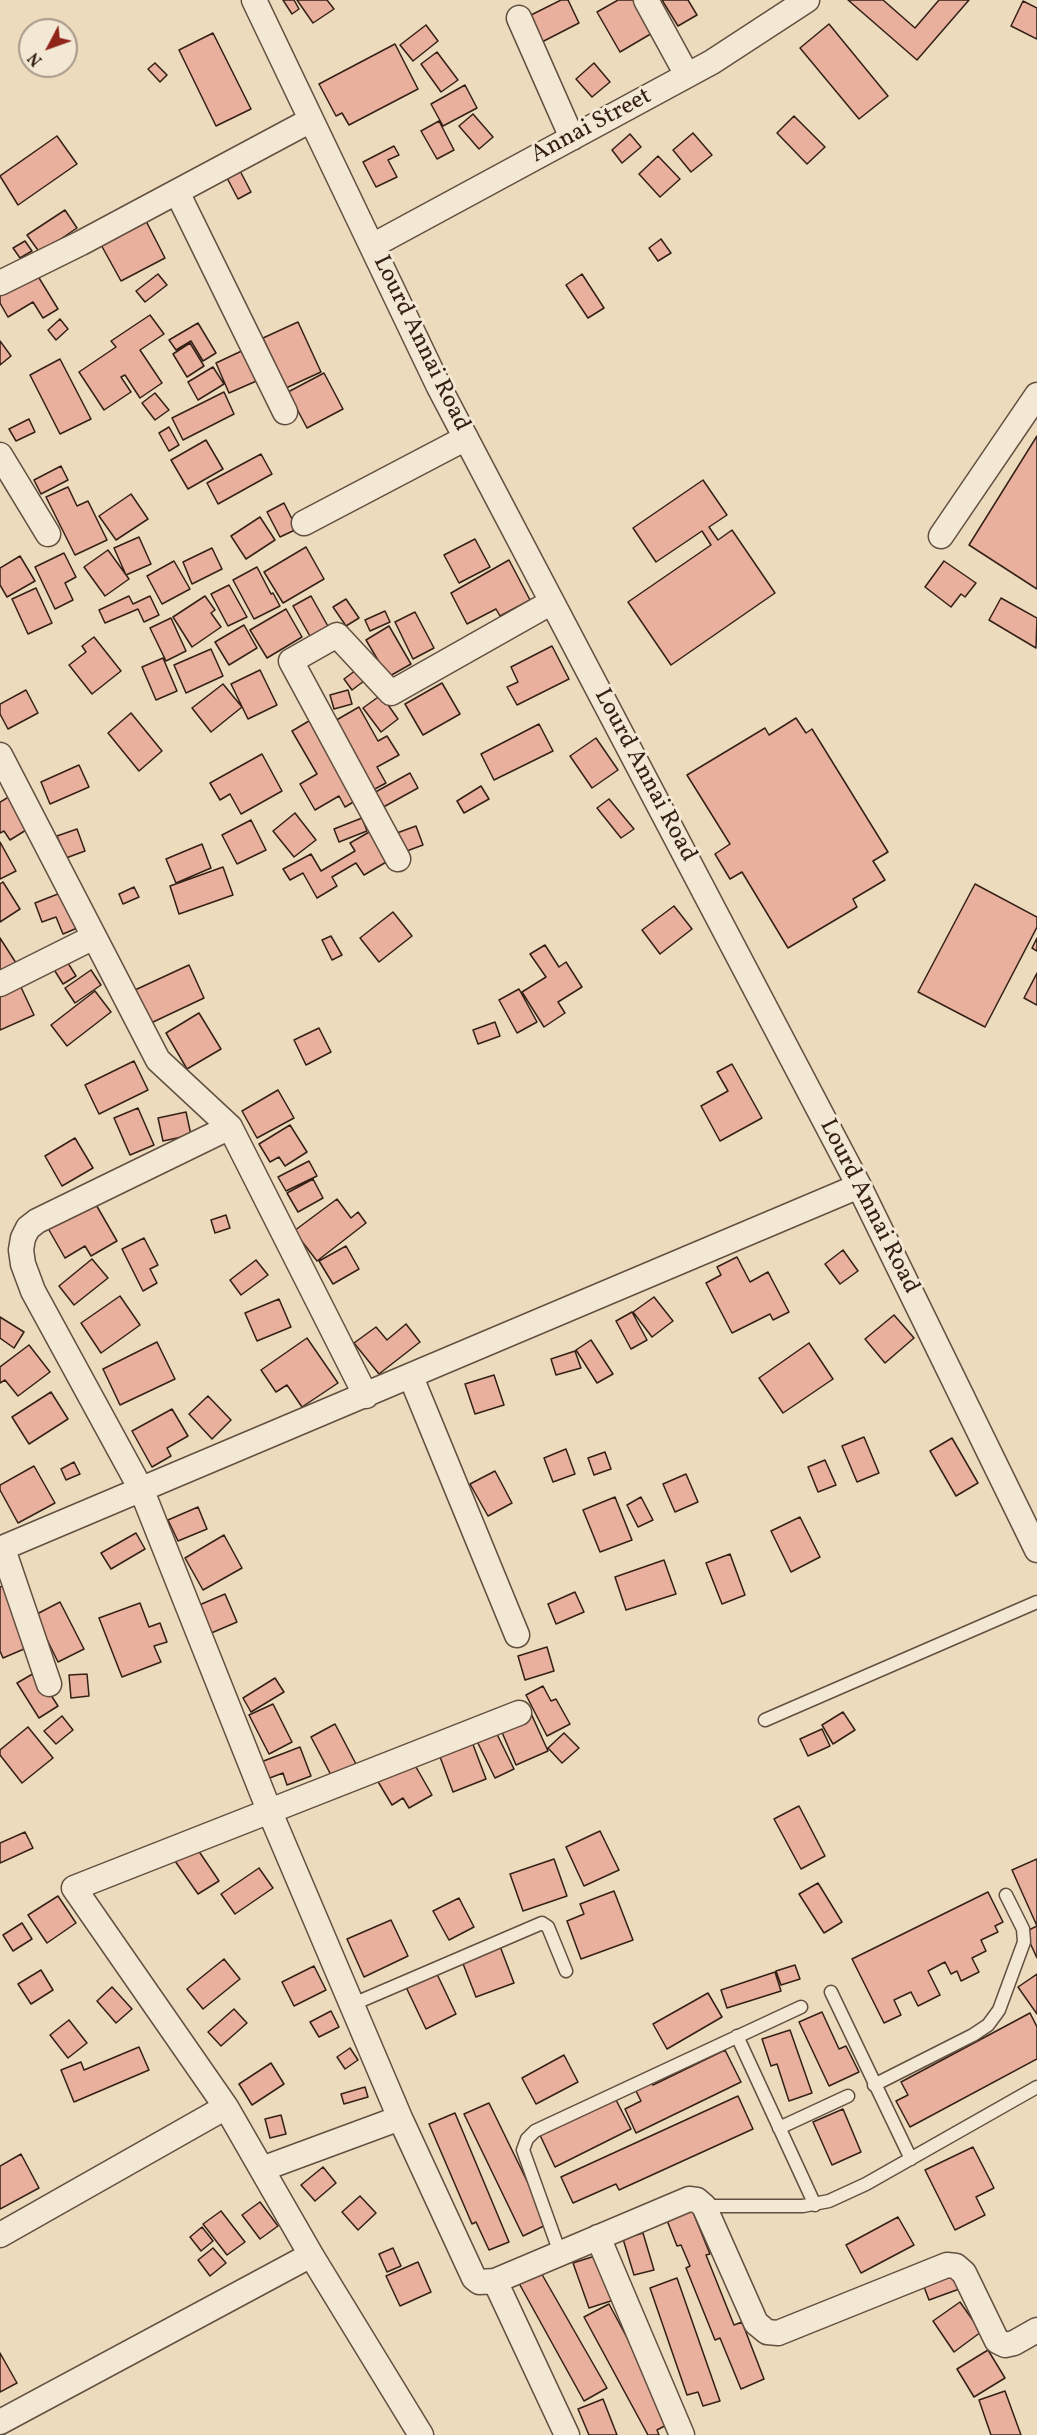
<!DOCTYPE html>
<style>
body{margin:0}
#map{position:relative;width:1037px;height:2435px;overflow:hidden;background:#ecdbbd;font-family:Vollkorn,serif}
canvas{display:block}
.north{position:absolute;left:18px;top:18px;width:60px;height:60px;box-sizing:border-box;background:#f3e8d4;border:2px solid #a79888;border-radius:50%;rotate:229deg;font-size:16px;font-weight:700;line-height:24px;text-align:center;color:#352016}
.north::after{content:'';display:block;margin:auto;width:21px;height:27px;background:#8f2418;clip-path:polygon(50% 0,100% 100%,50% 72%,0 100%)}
</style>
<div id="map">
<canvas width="1037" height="2435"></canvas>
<div class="north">N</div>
</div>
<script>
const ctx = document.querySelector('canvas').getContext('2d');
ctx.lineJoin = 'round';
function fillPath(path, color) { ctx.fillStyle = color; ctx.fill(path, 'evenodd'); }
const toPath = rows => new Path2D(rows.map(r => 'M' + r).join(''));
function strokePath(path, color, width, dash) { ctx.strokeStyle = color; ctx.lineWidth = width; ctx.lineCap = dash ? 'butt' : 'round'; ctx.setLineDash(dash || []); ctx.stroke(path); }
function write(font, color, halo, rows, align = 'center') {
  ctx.font = font + ' Vollkorn,serif'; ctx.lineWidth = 6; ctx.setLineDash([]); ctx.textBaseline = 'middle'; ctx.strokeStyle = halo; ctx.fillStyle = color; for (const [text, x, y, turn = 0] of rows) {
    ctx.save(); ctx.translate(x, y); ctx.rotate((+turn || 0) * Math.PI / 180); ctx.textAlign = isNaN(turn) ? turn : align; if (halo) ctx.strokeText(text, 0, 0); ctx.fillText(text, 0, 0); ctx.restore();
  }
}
const building = toPath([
 [283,0,294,0,299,9,292,14,283,0],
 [297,0,327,0,334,9,313,23,297,0],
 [561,0,568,0,579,23,538,44,525,18,561,0],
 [618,0,636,0,654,32,620,52,597,12,618,0],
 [662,0,688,0,697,15,678,26,662,0],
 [848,0,883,0,915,28,939,0,969,0,917,60,848,0],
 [1023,1,1037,8,1037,39,1011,26,1023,1],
 [829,24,888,96,859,119,800,48,829,24],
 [426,25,438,41,413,61,400,45,426,25],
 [213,33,251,109,216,126,179,50,213,33],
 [395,44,418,89,349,125,342,113,336,116,319,84,395,44],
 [437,52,458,80,441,92,421,64,437,52],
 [155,63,167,75,160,82,148,69,155,63],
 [594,63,610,82,592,97,576,79,594,63],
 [465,85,477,108,443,126,431,104,465,85],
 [473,114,493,137,479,149,459,126,473,114],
 [794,116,825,147,807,164,777,133,794,116],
 [439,121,454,150,437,159,421,131,439,121],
 [693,133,712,155,691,172,673,150,693,133],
 [630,134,641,147,622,163,612,150,630,134],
 [57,136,77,164,18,205,0,176,57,136],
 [394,146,399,155,388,160,397,177,376,187,363,162,394,146],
 [658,156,680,179,660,197,639,174,658,156],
 [238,167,251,192,238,199,225,174,238,167],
 [65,210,77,228,40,253,27,235,65,210],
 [145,219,165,258,121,281,100,243,145,219],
 [661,239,671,253,658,261,649,248,661,239],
 [25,241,32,251,20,258,13,248,25,241],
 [36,273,58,309,43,318,33,302,8,317,0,303,0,294,36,273],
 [158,274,167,285,145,302,136,291,158,274],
 [582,274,604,308,588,318,566,285,582,274],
 [150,315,164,334,140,350,162,383,140,398,125,375,121,377,131,392,104,410,79,372,116,347,111,341,150,315],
 [60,319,68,329,56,340,48,330,60,319],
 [298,322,321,372,286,388,263,338,298,322],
 [198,323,216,353,203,361,191,341,176,350,169,340,198,323],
 [0,341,11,356,0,365,0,341],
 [190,343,204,366,187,377,173,354,190,343],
 [248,348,261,379,229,393,216,363,248,348],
 [60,359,91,419,60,434,30,375,60,359],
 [213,367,224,384,198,400,188,382,213,367],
 [324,373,343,409,307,428,288,392,324,373],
 [224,392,234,414,183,440,172,418,224,392],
 [155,393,169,410,155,420,142,403,155,393],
 [29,419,35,432,16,441,9,429,29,419],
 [169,427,179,445,169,451,159,433,169,427],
 [1037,436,1037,589,969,545,1037,436],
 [206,440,223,469,188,489,171,460,206,440],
 [261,454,272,474,218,504,207,483,261,454],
 [61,466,68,480,41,494,34,480,61,466],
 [703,480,727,515,709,527,718,540,732,530,775,593,671,665,628,602,711,545,702,531,656,562,633,528,703,480],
 [68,487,77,506,88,501,107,540,75,555,46,497,68,487],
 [131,494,148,519,116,540,99,516,131,494],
 [284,503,297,529,280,537,267,512,284,503],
 [260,517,275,540,246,559,231,536,260,517],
 [139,537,151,564,126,575,114,548,139,537],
 [475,539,490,567,459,583,444,555,475,539],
 [306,547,324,579,283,603,264,572,306,547],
 [212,548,222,569,192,584,183,562,212,548],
 [108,550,129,579,105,596,84,567,108,550],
 [64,553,76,577,65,583,73,600,55,609,35,567,64,553],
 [20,556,35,581,7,597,0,585,0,568,20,556],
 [509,560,530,600,500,616,496,609,467,624,451,593,509,560],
 [174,561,190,589,162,604,147,576,174,561],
 [944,561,976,583,965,597,961,594,951,607,925,587,944,561],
 [257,567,271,594,273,593,280,606,254,619,233,580,257,567],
 [229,585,247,617,228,626,211,594,229,585],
 [36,588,52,623,28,634,12,599,36,588],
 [129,596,133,604,150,596,159,615,144,622,138,609,105,623,99,610,129,596],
 [205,596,215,610,211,613,221,627,192,647,173,617,205,596],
 [311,596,329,628,311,638,293,606,311,596],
 [1001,598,1037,618,1036,648,989,620,1001,598],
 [346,599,359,618,346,626,333,607,346,599],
 [286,609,302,637,267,658,250,630,286,609],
 [385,611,390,622,370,631,365,620,385,611],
 [415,612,434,648,413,659,395,622,415,612],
 [171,618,186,651,166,661,150,628,171,618],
 [244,625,257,648,229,665,215,642,244,625],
 [389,626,411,664,388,677,366,640,389,626],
 [94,637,121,671,92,694,69,665,86,652,82,646,94,637],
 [552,646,569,679,517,705,507,687,518,682,511,667,552,646],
 [211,649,223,676,186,693,174,665,211,649],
 [163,658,177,691,156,700,142,667,163,658],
 [360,667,368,678,352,690,344,679,360,667],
 [260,670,277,705,248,719,231,684,260,670],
 [442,683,460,714,423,735,405,704,442,683],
 [223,684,242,707,211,732,192,708,223,684],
 [26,690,38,713,8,729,0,714,0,704,26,690],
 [348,690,352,704,334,709,330,695,348,690],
 [381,695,398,719,381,732,363,708,381,695],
 [359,707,378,741,387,736,399,755,377,767,386,783,373,790,333,722,359,707],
 [131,713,162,751,139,771,108,733,131,713],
 [314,718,355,801,345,807,339,796,315,810,300,784,317,774,292,731,314,718],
 [796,718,806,733,812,729,888,852,873,861,885,880,853,899,857,907,788,948,742,872,730,879,715,854,730,844,687,775,765,728,769,735,796,718],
 [539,724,553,751,494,780,481,754,539,724],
 [596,738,618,770,592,788,570,756,596,738],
 [262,754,282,791,241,814,230,794,220,800,210,783,262,754],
 [79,765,89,787,50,804,41,782,79,765],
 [410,773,418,788,378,810,370,795,410,773],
 [481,786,489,799,464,813,457,801,481,786],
 [12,795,31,827,10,840,4,831,0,833,0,802,12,795],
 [609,799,634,829,621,838,597,808,609,799],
 [295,813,316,840,294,857,273,831,295,813],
 [362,818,367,831,339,842,334,829,362,818],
 [251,820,266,850,237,864,222,835,251,820],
 [416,826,423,845,404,852,397,833,416,826],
 [77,829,85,851,66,858,57,836,77,829],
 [371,831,388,861,364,875,356,863,332,877,337,886,317,898,303,873,290,880,283,869,311,854,321,871,355,851,350,843,371,831],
 [0,842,16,871,0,879,0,842],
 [202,844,211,868,176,883,166,859,202,844],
 [223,867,233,895,179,914,170,886,223,867],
 [3,882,20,909,0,922,0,884,3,882],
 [975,884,1037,917,1037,927,985,1027,918,992,975,884],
 [134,887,139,897,123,904,119,894,134,887],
 [68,890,82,926,63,934,56,917,42,922,35,903,68,890],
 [674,906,692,929,660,954,642,930,674,906],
 [393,912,412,936,379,962,360,938,393,912],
 [331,936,342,955,332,960,322,940,331,936],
 [0,938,18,966,0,977,0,938],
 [1037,938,1037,951,1032,948,1037,938],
 [545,945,559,967,566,962,582,987,558,1002,565,1013,544,1027,522,992,546,977,530,954,545,945],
 [63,955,76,976,63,984,50,963,63,955],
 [189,965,204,998,151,1023,135,990,189,965],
 [91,970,101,985,75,1003,65,988,91,970],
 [1037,973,1037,1005,1024,998,1037,973],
 [19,983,34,1015,0,1030,0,992,19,983],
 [519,989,537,1022,517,1033,499,1000,519,989],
 [95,991,111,1012,67,1046,51,1025,95,991],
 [199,1013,221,1049,187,1069,166,1033,199,1013],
 [495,1022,500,1036,478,1044,473,1030,495,1022],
 [319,1028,331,1052,306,1065,294,1040,319,1028],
 [134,1061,148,1090,99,1114,85,1085,134,1061],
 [732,1064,762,1118,720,1141,701,1106,728,1091,717,1072,732,1064],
 [278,1090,294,1118,257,1138,242,1111,278,1090],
 [138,1108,154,1145,130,1155,114,1118,138,1108],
 [186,1112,191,1135,163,1141,158,1118,186,1112],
 [290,1125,307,1152,285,1166,279,1157,270,1162,259,1144,290,1125],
 [75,1138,93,1168,62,1186,45,1156,75,1138],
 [309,1161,317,1176,286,1191,278,1177,309,1161],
 [313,1179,323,1198,298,1212,287,1193,313,1179],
 [91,1196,117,1241,91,1256,85,1246,65,1258,45,1223,91,1196],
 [337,1199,351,1218,358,1212,366,1223,317,1261,294,1231,337,1199],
 [226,1215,230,1228,215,1233,211,1220,226,1215],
 [144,1238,158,1265,150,1269,157,1283,143,1291,122,1249,144,1238],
 [346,1246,359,1269,333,1284,319,1261,346,1246],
 [843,1250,858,1271,840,1284,825,1264,843,1250],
 [737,1257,750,1282,768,1272,789,1312,773,1320,770,1314,732,1333,706,1283,721,1275,717,1267,737,1257],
 [92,1259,108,1278,74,1305,59,1286,92,1259],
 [256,1260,268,1275,241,1295,230,1280,256,1260],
 [120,1296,140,1325,101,1353,81,1323,120,1296],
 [654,1297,673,1321,652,1337,633,1312,654,1297],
 [279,1299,291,1327,257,1341,245,1313,279,1299],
 [632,1312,647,1340,631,1349,616,1321,632,1312],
 [894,1315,914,1338,885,1363,865,1339,894,1315],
 [0,1317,24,1332,14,1348,0,1338,0,1317],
 [406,1324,420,1342,379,1374,354,1343,376,1327,387,1340,406,1324],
 [307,1338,338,1383,302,1407,287,1385,276,1392,261,1370,307,1338],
 [591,1340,613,1374,597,1383,576,1350,591,1340],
 [157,1342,175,1379,120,1405,103,1369,157,1342],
 [809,1343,833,1379,783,1413,759,1378,809,1343],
 [29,1345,50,1372,18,1396,5,1380,0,1383,0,1367,29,1345],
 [575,1351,581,1368,556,1375,551,1359,575,1351],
 [494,1375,504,1405,475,1414,465,1384,494,1375],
 [51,1392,68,1419,29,1444,12,1417,51,1392],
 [208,1396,231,1420,212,1439,189,1414,208,1396],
 [172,1409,188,1436,167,1448,171,1456,152,1467,132,1431,172,1409],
 [864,1437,879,1473,857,1482,842,1446,864,1437],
 [952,1438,978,1483,956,1496,930,1451,952,1438],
 [566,1449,575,1474,553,1482,544,1458,566,1449],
 [605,1452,611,1469,594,1475,588,1458,605,1452],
 [825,1460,836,1485,818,1492,808,1467,825,1460],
 [74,1462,80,1474,66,1480,61,1469,74,1462],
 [34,1466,55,1503,18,1523,0,1490,0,1485,34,1466],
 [495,1471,512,1503,488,1516,470,1484,495,1471],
 [686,1474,698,1502,675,1512,663,1484,686,1474],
 [615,1497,632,1540,600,1552,583,1510,615,1497],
 [641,1497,653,1520,638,1527,627,1505,641,1497],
 [198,1507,207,1529,178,1541,168,1520,198,1507],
 [800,1517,820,1557,791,1572,771,1531,800,1517],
 [136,1533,145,1549,111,1569,101,1553,136,1533],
 [224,1535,242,1568,203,1590,185,1558,224,1535],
 [730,1554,745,1595,722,1604,706,1563,730,1554],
 [664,1560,676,1594,626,1610,615,1577,664,1560],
 [5,1585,31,1646,3,1658,0,1651,0,1587,5,1585],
 [575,1592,584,1612,556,1624,548,1604,575,1592],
 [225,1594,237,1622,209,1634,197,1606,225,1594],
 [60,1602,84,1649,58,1662,35,1615,60,1602],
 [140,1603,149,1627,160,1623,167,1642,154,1646,161,1662,122,1677,99,1618,140,1603],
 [547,1647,554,1671,525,1680,518,1656,547,1647],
 [36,1672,58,1706,39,1718,17,1683,36,1672],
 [87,1674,89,1696,71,1698,69,1675,87,1674],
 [275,1678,284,1692,251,1712,243,1698,275,1678],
 [543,1686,551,1701,556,1699,570,1724,547,1736,526,1695,543,1686],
 [273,1704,292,1742,269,1754,249,1715,273,1704],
 [529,1709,548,1751,516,1765,498,1723,529,1709],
 [843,1712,855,1730,833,1744,822,1725,843,1712],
 [62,1716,73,1730,56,1744,44,1731,62,1716],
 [335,1724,356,1764,332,1777,311,1737,335,1724],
 [492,1724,514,1769,495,1778,473,1733,492,1724],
 [28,1727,53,1758,22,1783,0,1755,0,1750,28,1727],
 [822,1729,830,1746,808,1756,800,1739,822,1729],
 [564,1733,579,1748,562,1763,548,1748,564,1733],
 [469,1734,486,1779,453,1792,436,1746,469,1734],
 [300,1747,311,1776,287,1785,283,1773,267,1779,261,1762,300,1747],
 [412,1760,432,1795,409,1808,403,1798,392,1805,377,1780,412,1760],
 [799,1806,825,1856,801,1869,774,1819,799,1806],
 [600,1831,619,1870,584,1886,566,1847,600,1831],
 [25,1832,33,1848,0,1863,0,1843,25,1832],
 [196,1847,219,1881,198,1894,175,1861,196,1847],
 [554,1859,567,1896,523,1911,510,1874,554,1859],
 [1037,1859,1037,1926,1012,1870,1037,1859],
 [259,1868,273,1888,235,1914,221,1894,259,1868],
 [818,1883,842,1922,824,1933,799,1894,818,1883],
 [614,1891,633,1940,581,1959,567,1921,584,1914,580,1904,614,1891],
 [988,1892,1003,1922,995,1926,998,1932,981,1940,986,1951,972,1958,979,1972,961,1981,957,1971,951,1974,945,1962,928,1971,940,1995,918,2006,911,1992,894,2000,901,2015,884,2023,852,1959,988,1892],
 [58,1896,76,1923,47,1943,28,1915,58,1896],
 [459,1898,474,1927,449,1940,433,1911,459,1898],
 [391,1920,408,1956,364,1977,347,1939,391,1920],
 [22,1923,32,1939,13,1951,3,1935,22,1923],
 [1037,1926,1037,1958,1025,1932,1037,1926],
 [498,1941,514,1983,476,1997,460,1956,498,1941],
 [224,1959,240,1979,203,2009,187,1989,224,1959],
 [795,1965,800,1979,781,1985,776,1971,795,1965],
 [314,1966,326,1990,294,2006,282,1982,314,1966],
 [41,1970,53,1990,31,2004,18,1984,41,1970],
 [436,1972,456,2014,426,2029,406,1987,436,1972],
 [775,1972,781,1991,727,2008,721,1990,775,1972],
 [1037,1974,1037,2014,1018,1987,1037,1974],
 [112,1987,132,2009,116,2023,97,2001,112,1987],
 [708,1993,722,2017,667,2049,653,2024,708,1993],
 [234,2009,247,2023,221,2046,208,2032,234,2009],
 [331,2011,339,2027,319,2037,310,2022,331,2011],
 [822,2012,839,2049,846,2046,859,2072,829,2086,799,2022,822,2012],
 [1030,2013,1037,2027,1037,2059,910,2127,896,2101,908,2095,901,2082,1030,2013],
 [69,2020,87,2043,68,2058,50,2035,69,2020],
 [790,2030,812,2093,789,2101,777,2064,771,2066,762,2039,790,2030],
 [139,2047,149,2070,74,2102,61,2070,81,2062,84,2070,139,2047],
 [350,2048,358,2060,345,2069,337,2057,350,2048],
 [725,2050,741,2082,636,2133,625,2109,641,2101,634,2087,650,2080,653,2085,725,2050],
 [564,2055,578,2082,536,2104,522,2078,564,2055],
 [271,2063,284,2084,252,2105,239,2084,271,2063],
 [365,2087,368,2097,344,2104,341,2094,365,2087],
 [614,2096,631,2129,555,2167,539,2133,614,2096],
 [738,2096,753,2129,619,2190,616,2184,573,2203,561,2177,738,2096],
 [489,2103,548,2224,523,2236,464,2114,489,2103],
 [843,2109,861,2152,832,2165,813,2122,843,2109],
 [455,2113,509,2242,489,2250,476,2222,472,2224,429,2124,455,2113],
 [281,2115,286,2134,270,2138,265,2119,281,2115],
 [973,2147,994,2188,976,2197,985,2215,955,2230,925,2170,973,2147],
 [21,2154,39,2188,0,2209,0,2166,21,2154],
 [323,2167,336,2183,315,2201,301,2185,323,2167],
 [360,2196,376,2213,358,2230,342,2212,360,2196],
 [688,2200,710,2254,706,2255,734,2325,742,2322,764,2379,741,2389,720,2338,715,2340,686,2268,690,2266,681,2245,677,2246,663,2210,688,2200],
 [260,2202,278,2226,260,2239,242,2215,260,2202],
 [221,2211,245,2242,227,2255,203,2224,221,2211],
 [898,2217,914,2245,861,2273,846,2245,898,2217],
 [202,2227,213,2241,201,2251,190,2237,202,2227],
 [643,2233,654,2270,634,2275,623,2239,643,2233],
 [213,2248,226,2263,210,2276,198,2260,213,2248],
 [393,2248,401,2266,387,2272,379,2254,393,2248],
 [598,2255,614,2300,589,2308,573,2263,598,2255],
 [418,2262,431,2292,400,2306,386,2276,418,2262],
 [536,2264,607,2388,584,2401,515,2276,536,2264],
 [954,2267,962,2288,929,2300,921,2279,954,2267],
 [677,2278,720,2401,703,2406,698,2392,687,2395,650,2288,677,2278],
 [960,2302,981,2332,954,2352,933,2321,960,2302],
 [609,2304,672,2422,657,2430,659,2435,648,2435,584,2317,609,2304],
 [988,2350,1005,2378,974,2397,957,2369,988,2350],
 [0,2353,17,2383,0,2392,0,2353],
 [1005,2391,1021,2435,991,2435,979,2400,1005,2391],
 [603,2399,617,2435,589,2435,578,2409,603,2399]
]);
fillPath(building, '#e8b09d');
strokePath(building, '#352016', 1.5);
const lane = toPath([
 [765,1720,1037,1602],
 [831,1992,911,2159],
 [351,2005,542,1923,548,1927,566,1971],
 [737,2036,815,2205],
 [874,2085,973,2035,988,2025,999,2010,1024,1942,1023,1929,1006,1895],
 [779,2128,848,2096],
 [704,2206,803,2206,829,2201,866,2184,1037,2087],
 [560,2253,523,2150,527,2139,535,2131,801,2007]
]);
const street = toPath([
 [254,0,439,387,859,1186,1037,1550],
 [646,0,687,75],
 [519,18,572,138],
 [177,192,285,412],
 [372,246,712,62,807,0],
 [0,283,81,243,311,120],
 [0,455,48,534],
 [304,523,466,438],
 [941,536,1037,395],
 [0,755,158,1060,230,1127,366,1396],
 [398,859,291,661,337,635,391,693,552,602],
 [0,984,94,937],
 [230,1127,37,1221,28,1228,23,1238,21,1250,23,1264,33,1291,142,1491,269,1810,400,2118,474,2278,479,2282,495,2281,689,2199,697,2200,704,2206,756,2323,767,2332,778,2333,947,2265,956,2266,964,2273,997,2341,1005,2345,1014,2343,1037,2330],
 [411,1377,517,1635],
 [0,1549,859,1186],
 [3,1549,49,1684],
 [262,2169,400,2118],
 [0,2235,226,2107],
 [598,2237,682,2435],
 [495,2281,567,2435],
 [0,2422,311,2255],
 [421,2435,311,2255,226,2107,74,1888,519,1713]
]);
strokePath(lane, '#634f40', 15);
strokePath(street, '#634f40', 27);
strokePath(lane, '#f3e8d4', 12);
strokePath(street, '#f3e8d4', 24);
write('24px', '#352016', '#f3e8d4', [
 ["Annai Street",592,127,-28],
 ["Lourd Annai Road",420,344,64],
 ["Lourd Annai Road",644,776,62],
 ["Lourd Annai Road",868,1207,63]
]);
</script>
